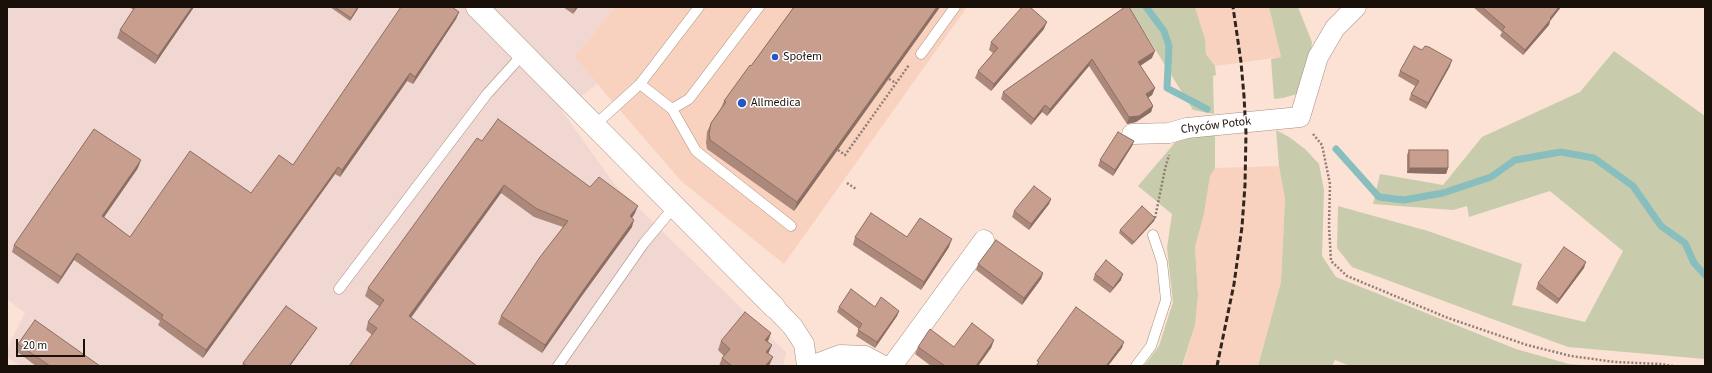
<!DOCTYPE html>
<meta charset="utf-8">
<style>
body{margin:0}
#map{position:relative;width:1712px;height:373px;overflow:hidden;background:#fbe2d5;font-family:"Source Sans 3",sans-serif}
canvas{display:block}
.frame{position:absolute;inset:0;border:8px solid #1a100a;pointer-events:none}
.scale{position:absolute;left:16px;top:339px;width:69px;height:18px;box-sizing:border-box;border:2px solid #1a100a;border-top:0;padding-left:5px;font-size:12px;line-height:14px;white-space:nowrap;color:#1a100a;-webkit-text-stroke:3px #fff;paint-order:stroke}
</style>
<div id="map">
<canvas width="1712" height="373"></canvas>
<div class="frame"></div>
<div class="scale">20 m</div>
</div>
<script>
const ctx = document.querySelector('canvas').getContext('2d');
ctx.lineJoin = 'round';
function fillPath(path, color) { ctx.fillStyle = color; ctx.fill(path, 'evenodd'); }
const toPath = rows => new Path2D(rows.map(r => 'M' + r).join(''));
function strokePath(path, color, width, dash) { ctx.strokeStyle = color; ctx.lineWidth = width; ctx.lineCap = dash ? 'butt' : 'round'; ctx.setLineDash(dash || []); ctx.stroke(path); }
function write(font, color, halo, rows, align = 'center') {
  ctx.font = font + ' "Source Sans 3",sans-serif'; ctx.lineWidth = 3; ctx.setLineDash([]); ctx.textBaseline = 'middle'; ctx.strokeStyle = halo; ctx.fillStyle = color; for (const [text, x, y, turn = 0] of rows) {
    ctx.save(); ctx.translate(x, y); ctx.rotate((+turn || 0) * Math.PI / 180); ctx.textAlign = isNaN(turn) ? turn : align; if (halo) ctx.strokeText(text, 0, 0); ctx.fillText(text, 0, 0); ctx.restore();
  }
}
fillPath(toPath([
 [615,7,967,7,784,264,681,181,574,57],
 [1195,7,1269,7,1281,57,1215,66,1206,54,1205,39],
 [1279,166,1285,199,1281,282,1258,366,1183,366,1195,325,1198,296,1195,247,1204,214,1210,176,1215,168]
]), '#f8d2be');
fillPath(toPath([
 [7,7,615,7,574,57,597,84,562,111,615,185,786,352,783,366,20,366,7,357,7,349,25,313,7,299]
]), '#f1d7d1');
fillPath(toPath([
 [1129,7,1195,7,1205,39,1206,54,1215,66,1216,75,1213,76,1214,114,1193,110],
 [1269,7,1298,7,1312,42,1308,76,1297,94,1283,98,1274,99,1271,59,1281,57],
 [1614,51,1705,116,1705,359,1568,347,1352,267,1337,248,1338,206,1428,231,1522,264,1512,305,1585,322,1623,251,1550,191,1469,217,1467,206,1453,210,1373,204,1380,174,1443,185,1482,137,1580,92],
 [1215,130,1215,168,1210,176,1204,214,1195,247,1198,296,1195,325,1182,366,1144,366,1159,346,1173,302,1167,248,1172,214,1138,186,1184,132],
 [1276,130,1289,137,1305,149,1319,164,1324,190,1322,256,1336,277,1516,349,1569,364,1597,366,1350,366,1335,360,1332,366,1258,366,1281,282,1285,199,1279,166]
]), '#c8ccad');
strokePath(toPath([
 [1146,7,1164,31,1169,46,1167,88,1207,109],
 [1336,149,1379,197,1404,200,1443,193,1491,177,1515,160,1561,152,1594,158,1633,186,1661,226,1685,243,1694,263,1705,275]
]), '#89bebf', 7);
const service = toPath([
 [921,54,955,7],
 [640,84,672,109,696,151,791,226],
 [672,109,689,99,759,7],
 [595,125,640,84,699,7],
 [339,289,487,94,524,53],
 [558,366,644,243,674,207],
 [1136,366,1151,346,1166,300,1162,262,1153,235]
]);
const minor = toPath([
 [1132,134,1169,133,1187,128,1300,117,1318,57,1335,28,1356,7],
 [774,307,793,327,804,344,807,366],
 [811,366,840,355,865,356,884,366],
 [892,366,984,240]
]);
const tertiary = toPath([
 [477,7,774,307]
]);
strokePath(service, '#aa8e7f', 11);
strokePath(minor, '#aa8e7f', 21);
strokePath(tertiary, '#aa8e7f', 23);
strokePath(toPath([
 [889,79,896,83],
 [1313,134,1322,145,1330,184,1329,226,1331,261,1347,276,1448,318,1527,345,1571,356,1615,362,1661,364,1673,366],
 [838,150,845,155,909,65],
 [847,183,856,189],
 [1155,218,1165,169,1169,155]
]), '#907e74', 2.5, [2, 2]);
strokePath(service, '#fff', 10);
strokePath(minor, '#fff', 20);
strokePath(tertiary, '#fff', 22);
strokePath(toPath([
 [1217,366,1234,284,1242,227,1245,185,1246,133,1244,96,1241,62,1233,7]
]), '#31251e', 3, [6, 3]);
fillPath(toPath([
 [129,7,194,7,155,64,117,38,120,30,134,10],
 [330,7,359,7,350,21],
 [563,7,578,7,573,14],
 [794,7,940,7,794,211,707,149,706,143,707,132,711,123,721,108,724,101,751,66],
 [1125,7,1152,58,1140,66,1155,88,1152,95,1148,98,1153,106,1151,112,1136,122,1127,124,1089,66,1047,116,1042,112,1031,125,1001,99,1003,92],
 [1473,7,1561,7,1550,21,1549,25,1523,55,1500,36,1502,32],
 [459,12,456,19,413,84,407,81,340,177,335,174,203,358,158,325,160,321,74,260,58,284,12,252,14,245,138,168,104,217,130,237,251,193,293,165],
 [1044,29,991,91,975,78,978,71,993,53,989,50,991,42],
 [1450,66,1426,109,1409,100,1411,94,1415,86,1398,76,1400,71],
 [482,141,590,187,635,213,632,218,632,227,581,297,542,353,498,324,501,316,563,227,534,217,501,193,411,318,372,335,366,330,368,322,380,307,365,296,368,288],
 [1134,141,1132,146,1113,176,1098,166,1100,160],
 [1409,150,1448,168,1446,174,1407,173,1407,155],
 [1051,199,1049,204,1029,230,1012,217,1014,211],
 [1155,218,1154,221,1132,245,1119,233,1120,230],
 [855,237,907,237,949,247,921,290,853,245],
 [978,264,1043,273,1041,279,1022,305,976,270],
 [1584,268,1557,304,1536,289,1538,283],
 [1095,274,1121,280,1110,293,1093,280],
 [839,307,875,307,899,311,897,316,875,348,856,336,859,329,837,312],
 [315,331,290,366,242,366,243,363],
 [771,333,768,342,772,345,768,354,769,366,719,366,722,358,724,356,718,350,721,341],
 [994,340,991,348,978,366,931,366,915,354,918,347,954,347],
 [18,344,100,366,36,366,16,351]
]), '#ac887b');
fillPath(toPath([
 [192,7,194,7,155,64,158,56],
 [358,7,359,7,350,21,351,18],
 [576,7,578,7,573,14],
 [937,7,940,7,794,211,797,202],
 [1559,7,1561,7,1550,21,1549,25,1523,55,1525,50],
 [459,12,456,19,413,84,415,77],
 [1047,22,1044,29,991,91,994,84],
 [1155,51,1152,58,1135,69,1138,62],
 [1092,59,1089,66,1047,116,1050,109],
 [1452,60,1450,66,1426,109,1428,103],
 [410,73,407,81,340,177,342,170],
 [1155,88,1152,95,1143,101,1146,94],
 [1045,105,1042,112,1031,125,1034,119],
 [1153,106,1151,112,1136,122,1127,124,1129,117],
 [1134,141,1132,146,1113,176,1115,170],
 [141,160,138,168,100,223,102,216],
 [338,167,335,174,203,358,206,350],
 [1409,168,1448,168,1446,174,1407,173],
 [504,185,501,193,406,324,409,316],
 [1051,199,1049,204,1029,230,1031,224],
 [638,206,635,213,628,224,630,216],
 [1155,218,1154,221,1132,245,1134,242],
 [634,220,632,227,581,297,542,353,545,345,584,289],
 [952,239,949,247,921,290,924,282],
 [77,253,74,260,58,284,61,277],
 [1586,262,1584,268,1557,304,1559,299],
 [1043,273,1041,279,1022,305,1024,298],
 [1123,274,1121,280,1110,293,1113,288],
 [899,311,897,316,875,348,877,342],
 [317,328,315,331,290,366,289,366],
 [771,333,767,342,765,340],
 [994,340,991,348,978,366,976,366],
 [1124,342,1122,348,1108,366,1106,366],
 [772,345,768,354,766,352],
 [773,357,769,366,765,366]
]), '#8c6f64');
const building = toPath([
 [135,7,192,7,158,56,120,30,135,7],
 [335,7,358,7,351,18,335,7],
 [401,7,452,7,459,12,415,77,410,73,342,170,338,167,206,350,161,318,163,315,77,253,61,277,14,245,94,129,141,160,102,216,130,237,190,151,251,193,279,155,293,165,401,7],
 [794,7,937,7,797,202,710,140,709,134,711,123,726,102,724,101,750,65,751,66,794,7],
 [1022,7,1030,7,1047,22,994,84,978,71,998,48,991,42,1022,7],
 [1125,7,1129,7,1155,51,1138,62,1155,88,1146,94,1153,106,1139,116,1129,117,1092,59,1050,109,1045,105,1034,119,1003,92,1125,7],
 [1482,7,1559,7,1550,18,1551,19,1525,50,1502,30,1505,27,1482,7],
 [1414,46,1422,50,1425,46,1429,47,1452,60,1428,103,1411,94,1419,81,1400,71,1414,46],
 [498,119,590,187,599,177,638,206,630,216,634,220,584,289,545,345,501,316,540,257,568,221,537,209,504,185,409,316,477,366,349,366,377,328,368,322,384,300,368,288,477,138,482,141,498,119],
 [1118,132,1134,141,1115,170,1100,160,1118,132],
 [1409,150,1448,150,1448,168,1409,168,1409,150],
 [1034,186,1051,199,1031,224,1014,211,1034,186],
 [1142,206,1155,218,1134,242,1120,230,1142,206],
 [871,213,907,237,920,218,952,239,924,282,855,237,871,213],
 [996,240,1043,273,1024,298,978,264,996,240],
 [1564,247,1586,262,1559,299,1538,283,1564,247],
 [1106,260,1123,274,1113,288,1095,274,1106,260],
 [851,289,875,307,881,297,899,311,877,342,858,330,862,324,839,307,851,289],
 [286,306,317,328,289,366,247,366,243,363,286,306],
 [1076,307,1124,342,1106,366,1036,366,1039,362,1037,361,1076,307],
 [745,312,771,333,765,340,772,345,766,352,773,357,765,366,732,366,722,358,730,349,721,341,745,312],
 [35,320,100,366,50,366,18,344,35,320],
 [972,323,994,340,976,366,945,366,918,347,930,329,954,347,972,323]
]);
fillPath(building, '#c89e8f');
strokePath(building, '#8c6f64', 1);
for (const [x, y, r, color] of [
 [775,57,4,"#2457c5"],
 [742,103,5,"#2457c5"]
]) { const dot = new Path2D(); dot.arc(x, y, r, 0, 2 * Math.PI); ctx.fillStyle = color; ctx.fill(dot); strokePath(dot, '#fff', 1.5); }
write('12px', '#1a100a', '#fff', [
 ["Społem",783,57],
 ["Allmedica",751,103]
], 'left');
write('12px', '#1a100a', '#fff', [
 ["Chyców Potok",1216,126,-7]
]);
</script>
